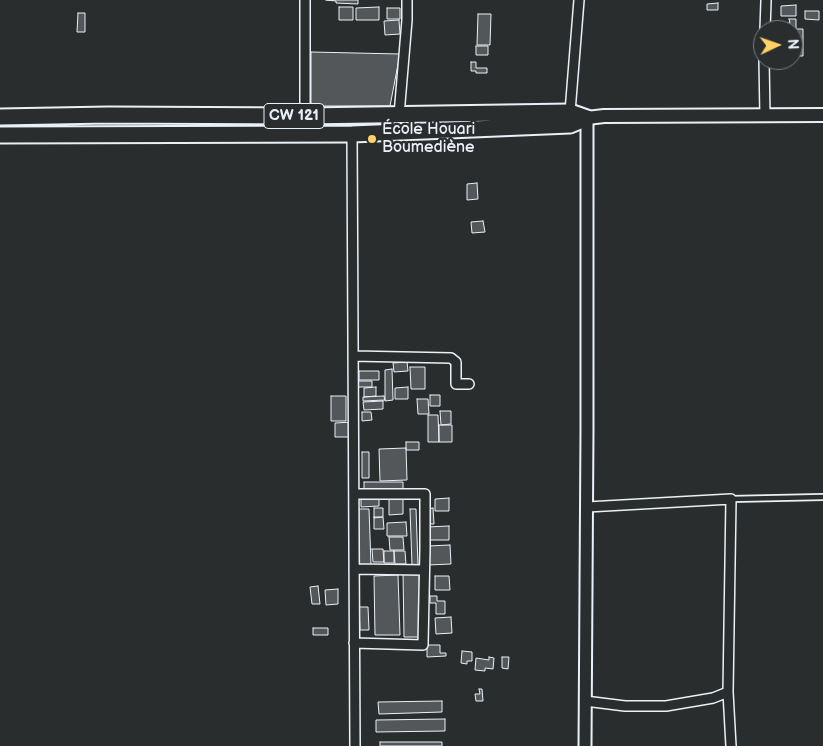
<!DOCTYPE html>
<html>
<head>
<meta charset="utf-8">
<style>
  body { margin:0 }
  #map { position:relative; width:823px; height:746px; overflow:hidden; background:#2a2d2e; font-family:"Balsamiq Sans",sans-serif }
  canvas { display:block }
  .north { position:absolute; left:753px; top:20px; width:50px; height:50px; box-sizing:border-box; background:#2a2d2e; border:1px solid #767b7f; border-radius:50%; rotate:87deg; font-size:14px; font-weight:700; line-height:20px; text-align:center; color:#e8f1f8 }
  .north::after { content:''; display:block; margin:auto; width:18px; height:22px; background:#ffd166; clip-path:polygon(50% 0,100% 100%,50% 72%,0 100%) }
</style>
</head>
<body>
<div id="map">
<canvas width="823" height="746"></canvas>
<div class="north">N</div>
</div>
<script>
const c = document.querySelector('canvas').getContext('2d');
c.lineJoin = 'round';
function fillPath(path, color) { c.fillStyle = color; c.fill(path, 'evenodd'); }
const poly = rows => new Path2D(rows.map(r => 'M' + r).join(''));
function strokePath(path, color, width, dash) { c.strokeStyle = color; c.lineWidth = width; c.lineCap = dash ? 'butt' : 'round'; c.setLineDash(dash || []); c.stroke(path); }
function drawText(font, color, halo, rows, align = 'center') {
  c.font = font + ' "Balsamiq Sans",sans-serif'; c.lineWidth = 4.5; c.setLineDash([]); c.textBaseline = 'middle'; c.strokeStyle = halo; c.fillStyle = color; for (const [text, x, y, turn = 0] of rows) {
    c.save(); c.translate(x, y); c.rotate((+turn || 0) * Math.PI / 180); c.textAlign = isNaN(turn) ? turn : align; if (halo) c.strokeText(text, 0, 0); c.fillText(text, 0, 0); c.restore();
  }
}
const building = poly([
  [326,0,358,0,358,4,336,3,336,1,326,0],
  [718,3,718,10,707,10,707,4,718,3],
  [796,5,796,16,781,16,781,6,796,5],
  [339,7,353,7,353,20,339,20,339,7],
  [379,7,379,20,356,20,356,8,379,7],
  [387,8,400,8,400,19,387,19,387,8],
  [805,11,819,11,819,20,805,19,805,11],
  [78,13,85,13,85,32,77,32,78,13],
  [478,14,491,14,490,45,477,45,478,14],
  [789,19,796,19,796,29,803,29,803,56,793,56,793,30,782,30,782,23,790,23,789,19],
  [399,20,400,34,385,35,384,21,399,20],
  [476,46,488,46,488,55,476,55,476,46],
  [311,52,400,54,390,106,311,106,311,52],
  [471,62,476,62,476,68,487,68,487,73,476,73,476,71,471,71,471,62],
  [477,183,478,199,467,200,467,184,477,183],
  [483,221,485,232,472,233,471,222,483,221],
  [407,362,408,371,394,372,393,363,407,362],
  [410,367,425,367,425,389,411,389,410,367],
  [392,369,393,400,385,401,385,370,392,369],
  [359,371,379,371,379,380,359,380,359,371],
  [358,381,372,381,372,387,358,387,358,381],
  [376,387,376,396,364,397,364,388,376,387],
  [408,387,408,399,395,399,395,388,408,387],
  [430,395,440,395,440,406,430,406,430,395],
  [331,396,346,396,346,421,331,421,331,396],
  [384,396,385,400,363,401,363,397,384,396],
  [417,399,428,399,429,414,418,414,417,399],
  [383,401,383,409,364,410,363,402,383,401],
  [440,411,451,411,451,424,441,425,440,411],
  [362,412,371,412,372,420,362,421,362,412],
  [428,415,438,415,439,442,428,442,428,415],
  [352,422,353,437,335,437,335,423,352,422],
  [439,425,452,425,452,442,439,442,439,425],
  [406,442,419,442,419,450,406,450,406,442],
  [406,448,407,480,380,481,379,449,406,448],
  [362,452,369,452,369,478,362,478,362,452],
  [364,482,403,482,403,492,364,492,364,482],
  [449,498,449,511,435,511,435,499,449,498],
  [361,499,379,499,379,506,361,507,361,499],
  [389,499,403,499,403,514,389,515,389,499],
  [374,508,383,508,383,517,374,518,374,508],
  [433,508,434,524,428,524,427,509,433,508],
  [357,509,369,509,371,565,358,566,357,509],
  [410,509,416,509,418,565,412,565,410,509],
  [374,517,383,517,384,529,374,529,374,517],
  [406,522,407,536,387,536,387,523,406,522],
  [449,526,449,540,427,540,427,527,449,526],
  [389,537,403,537,404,550,390,550,389,537],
  [450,545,451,564,428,565,428,546,450,545],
  [372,549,383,549,384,562,373,562,372,549],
  [384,551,394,551,394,563,384,563,384,551],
  [394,551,405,551,406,564,395,564,394,551],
  [419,572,421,637,404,637,403,573,419,572],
  [398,575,400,635,375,635,374,576,398,575],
  [435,576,449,576,450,590,435,590,435,576],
  [318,586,320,604,312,604,310,587,318,586],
  [338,589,338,604,326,605,325,590,338,589],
  [430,596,437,596,437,601,445,601,445,614,436,614,436,603,430,603,430,596],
  [359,607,368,607,369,630,360,630,359,607],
  [451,617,452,633,436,634,435,618,451,617],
  [313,628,328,628,328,635,313,635,313,628],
  [427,645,440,645,440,653,446,653,446,656,427,657,427,645],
  [462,651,472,652,472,661,467,661,467,664,461,663,462,651],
  [489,657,494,658,493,669,485,668,485,671,475,670,476,658,489,660,489,657],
  [502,657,509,657,508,669,502,668,502,657],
  [479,689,482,689,483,701,476,701,475,694,480,694,479,689],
  [442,701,442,712,379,714,378,702,442,701],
  [445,719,445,731,376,732,376,720,445,719],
  [380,742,442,742,442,746,380,746,380,742]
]);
const service = poly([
  [731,499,823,497]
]);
const minor = poly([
  [305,0,305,116],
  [765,30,766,1],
  [764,60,765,116],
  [570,112,579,0],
  [399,115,407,20,407,0],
  [352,134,355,746],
  [353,356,451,358,456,362,456,384,469,384],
  [354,494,425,494,425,548,423,645,354,643],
  [354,569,424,570],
  [728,692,731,746],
  [585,701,625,706,666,706,713,698,728,692,731,499,587,507]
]);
const tertiary = poly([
  [585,746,587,429,587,118]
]);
const secondary = poly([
  [587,118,604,116,823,115]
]);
const trunk = poly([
  [0,117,108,115,305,116,570,112,587,118],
  [0,135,352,134,570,125,587,118]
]);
const markers = [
  [372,139,5,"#ffd166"]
];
const shields = [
  [294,116,60]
];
const shieldNames = [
  ["CW 121",294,116]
];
const poiNames = [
  ["École Houari",382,130],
  ["Boumediène",382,148]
];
fillPath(building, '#535759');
strokePath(building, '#e8f1f8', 1);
strokePath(service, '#e8f1f8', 8);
strokePath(minor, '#e8f1f8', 12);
strokePath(tertiary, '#e8f1f8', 15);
strokePath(secondary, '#e8f1f8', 16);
strokePath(trunk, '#e8f1f8', 19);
strokePath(service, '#2a2d2e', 4.5);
strokePath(minor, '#2a2d2e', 9);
strokePath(tertiary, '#2a2d2e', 11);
strokePath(secondary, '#2a2d2e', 12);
strokePath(trunk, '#2a2d2e', 15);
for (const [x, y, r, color] of markers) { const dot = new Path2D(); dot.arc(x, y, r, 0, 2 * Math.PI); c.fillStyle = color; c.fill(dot); strokePath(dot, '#2a2d2e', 2); }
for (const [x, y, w] of shields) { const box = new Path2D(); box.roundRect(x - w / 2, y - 12.5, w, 25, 4); c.fillStyle = '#2a2d2e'; c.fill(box); strokePath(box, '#e8f1f8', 1); }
drawText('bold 15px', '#e8f1f8', null, shieldNames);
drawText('16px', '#e8f1f8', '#2a2d2e', poiNames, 'left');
</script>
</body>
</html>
